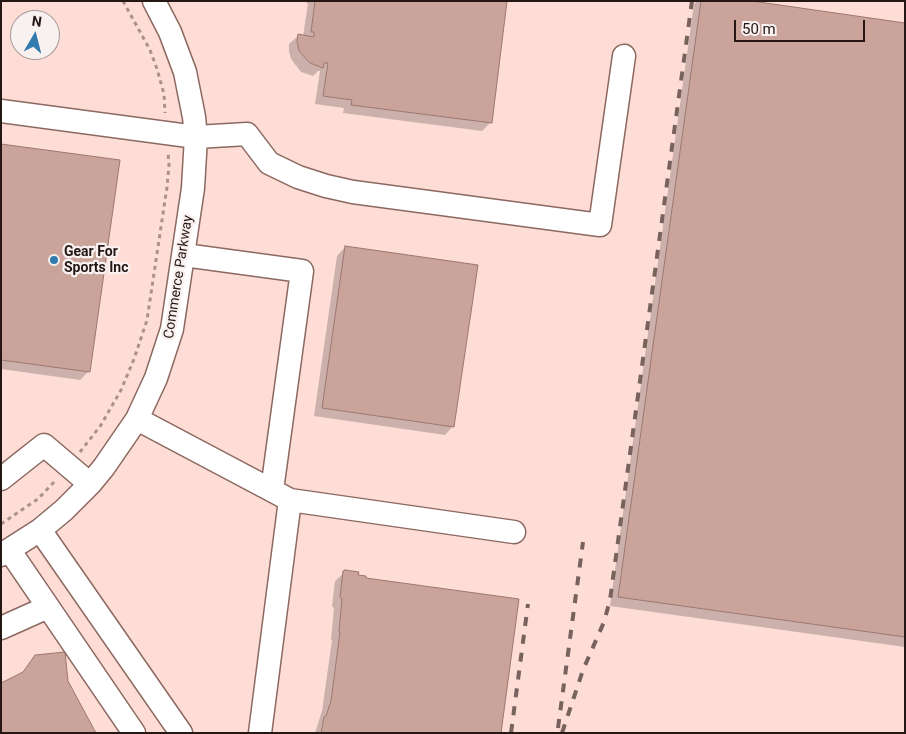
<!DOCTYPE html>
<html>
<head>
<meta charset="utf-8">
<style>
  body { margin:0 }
  #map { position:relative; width:906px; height:734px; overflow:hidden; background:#feddd6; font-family:Roboto,sans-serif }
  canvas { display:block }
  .frame { position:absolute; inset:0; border:2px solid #251714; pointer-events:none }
  .north { position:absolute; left:10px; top:10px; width:50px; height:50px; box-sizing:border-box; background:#f9f1ef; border:1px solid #a49a97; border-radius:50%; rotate:8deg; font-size:14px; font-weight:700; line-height:20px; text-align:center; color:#251714 }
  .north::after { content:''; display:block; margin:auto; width:18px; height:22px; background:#327baf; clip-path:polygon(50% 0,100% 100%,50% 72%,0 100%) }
  .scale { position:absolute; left:734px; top:20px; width:131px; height:22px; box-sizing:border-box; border:2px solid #251714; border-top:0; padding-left:6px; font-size:15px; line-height:18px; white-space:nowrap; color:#251714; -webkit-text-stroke:4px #f9f1ef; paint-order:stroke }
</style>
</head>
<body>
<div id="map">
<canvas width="906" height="734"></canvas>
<div class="frame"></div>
<div class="north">N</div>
<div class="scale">50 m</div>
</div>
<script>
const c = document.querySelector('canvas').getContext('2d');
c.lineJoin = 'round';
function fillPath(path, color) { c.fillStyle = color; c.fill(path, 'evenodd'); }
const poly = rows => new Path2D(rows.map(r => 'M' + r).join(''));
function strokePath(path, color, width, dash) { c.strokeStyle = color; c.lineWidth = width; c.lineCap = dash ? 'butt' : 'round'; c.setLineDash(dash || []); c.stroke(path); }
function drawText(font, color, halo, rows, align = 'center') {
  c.font = font + ' Roboto,sans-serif'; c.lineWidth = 4.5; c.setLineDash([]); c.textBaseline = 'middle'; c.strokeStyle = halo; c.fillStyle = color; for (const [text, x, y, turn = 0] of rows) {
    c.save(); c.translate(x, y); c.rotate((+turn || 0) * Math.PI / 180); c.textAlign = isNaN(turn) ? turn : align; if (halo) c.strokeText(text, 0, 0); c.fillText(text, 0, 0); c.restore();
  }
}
const shadow = poly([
  [305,1,506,1,491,122,482,131,343,113,344,108,315,104,320,71,318,71,313,76,301,72,291,59,289,51,289,44,298,36,303,36,308,4],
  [697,1,743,1,905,24,905,647,610,606,694,4],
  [1,145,89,371,80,380,1,369],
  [345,247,453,426,445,435,314,416,337,256],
  [345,572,500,733,315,733,322,711,332,640,331,640,334,608,332,606,335,581]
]);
const building = poly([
  [315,1,507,1,492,123,351,105,352,100,323,96,328,63,324,63,323,68,310,63,299,51,297,41,298,34,314,37,314,32,311,32,315,1],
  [701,1,752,1,905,23,905,637,618,597,701,1],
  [1,144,120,160,90,372,1,360,1,144],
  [345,246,478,265,454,427,322,408,345,246],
  [345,570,359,572,358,575,366,576,366,578,519,599,501,733,321,733,324,717,326,716,331,701,340,632,339,632,342,599,340,597,343,571,345,570],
  [65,652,68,681,96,733,1,733,1,683,23,672,35,655,65,652]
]);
const path = poly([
  [123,1,150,50,157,69,164,94,165,113],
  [80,452,101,425,121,390,134,359,147,320,167,187,169,165,168,152],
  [1,524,38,499,54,482]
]);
const minor = poly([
  [1,111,196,137,247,134,269,163,298,177,326,186,353,192,600,225,624,56],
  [184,255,302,271,272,490],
  [137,419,290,500,260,733],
  [1,479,44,445,90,484],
  [290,500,514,532],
  [40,530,181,733],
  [10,551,134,733],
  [1,555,40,530,64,510,90,484,104,467,137,419,156,378,172,329,193,188,196,137,194,117,185,72,170,32,154,1],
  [1,628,48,607]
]);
const rail = poly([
  [558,728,583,542],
  [511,733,528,604],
  [562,733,583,670,604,622,610,600,692,1]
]);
const markers = [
  [54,260,5,"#327baf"]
];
const poiNames = [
  ["Gear For",64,252],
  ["Sports Inc",64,268]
];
const streetNames = [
  ["Commerce Parkway",179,277,-81]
];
fillPath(shadow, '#0003');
fillPath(building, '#caa49b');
strokePath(building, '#9c776f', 1);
strokePath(minor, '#8b6860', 25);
strokePath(path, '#aa918b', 3, [4, 4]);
strokePath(minor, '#fff', 22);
strokePath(rail, '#77625d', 4, [9, 9]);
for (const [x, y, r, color] of markers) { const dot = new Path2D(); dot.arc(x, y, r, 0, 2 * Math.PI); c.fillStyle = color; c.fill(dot); strokePath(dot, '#f9f1ef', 2); }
drawText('bold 14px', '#251714', '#f9f1ef', poiNames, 'left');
drawText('14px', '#251714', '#f9f1ef', streetNames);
</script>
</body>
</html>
